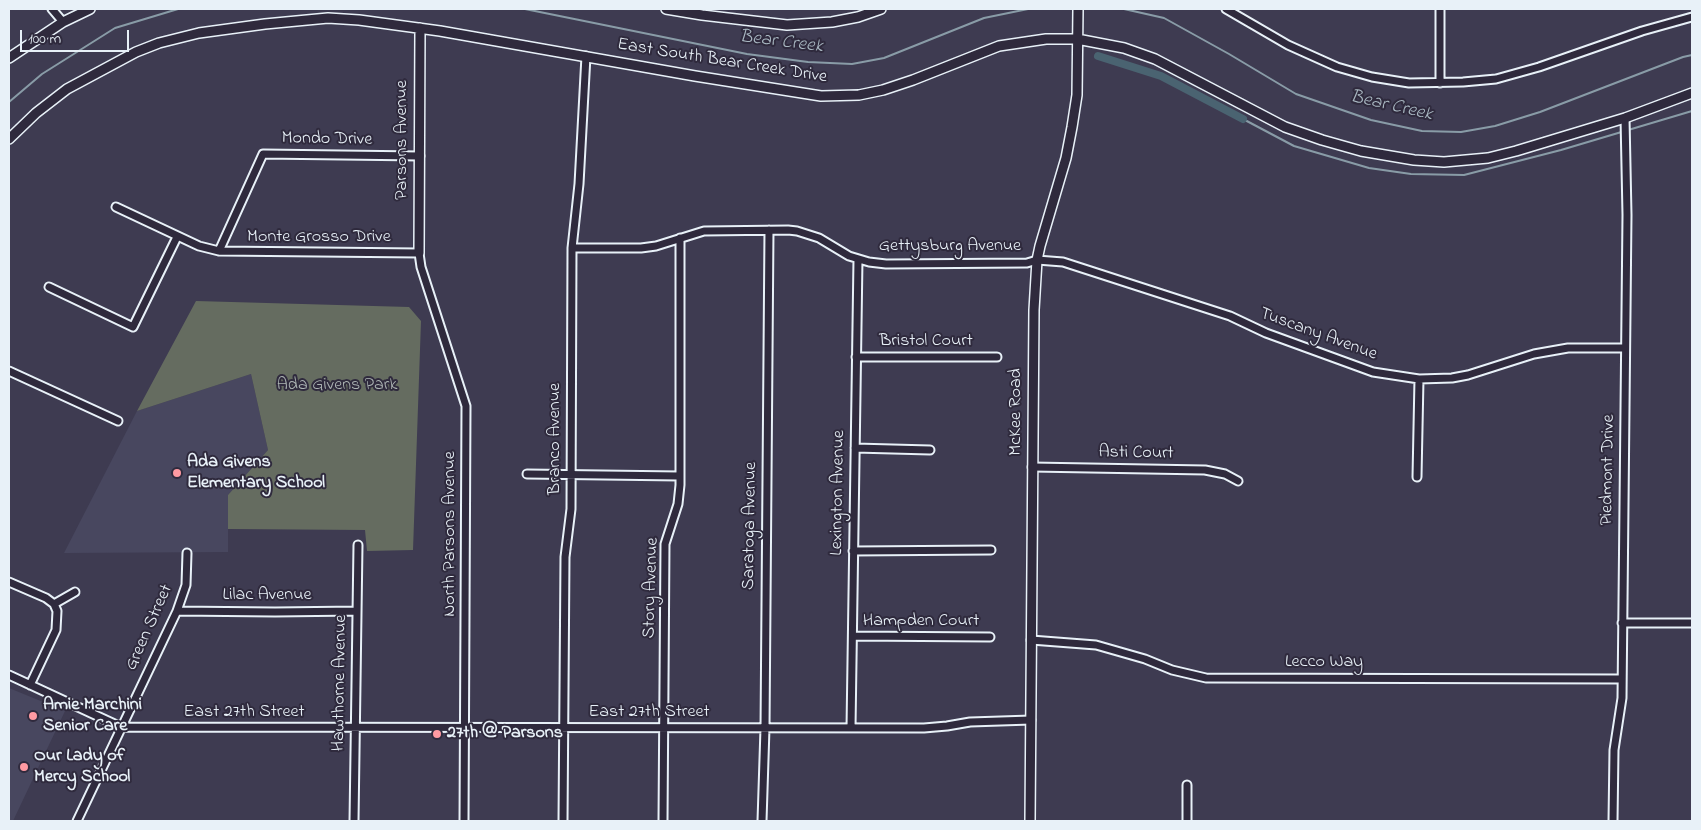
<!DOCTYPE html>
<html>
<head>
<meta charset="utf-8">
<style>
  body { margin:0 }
  #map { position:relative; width:1701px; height:830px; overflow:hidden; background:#3e3b51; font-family:"Indie Flower",sans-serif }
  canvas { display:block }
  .frame { position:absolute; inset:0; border:10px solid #e8f1f8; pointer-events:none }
  .scale { position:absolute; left:20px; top:30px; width:109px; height:22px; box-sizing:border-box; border:2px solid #e8f1f8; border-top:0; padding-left:6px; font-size:15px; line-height:18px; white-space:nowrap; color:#e8f1f8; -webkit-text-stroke:4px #2f2a3d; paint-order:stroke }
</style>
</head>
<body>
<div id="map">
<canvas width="1701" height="830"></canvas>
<div class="frame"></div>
<div class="scale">100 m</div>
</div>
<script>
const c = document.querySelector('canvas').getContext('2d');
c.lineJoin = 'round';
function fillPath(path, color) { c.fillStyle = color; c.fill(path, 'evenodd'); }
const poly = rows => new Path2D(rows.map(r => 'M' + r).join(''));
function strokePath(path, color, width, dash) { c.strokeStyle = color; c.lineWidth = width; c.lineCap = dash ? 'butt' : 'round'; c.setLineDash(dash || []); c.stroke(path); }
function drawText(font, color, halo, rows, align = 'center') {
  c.font = font + ' "Indie Flower",sans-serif'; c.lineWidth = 4; c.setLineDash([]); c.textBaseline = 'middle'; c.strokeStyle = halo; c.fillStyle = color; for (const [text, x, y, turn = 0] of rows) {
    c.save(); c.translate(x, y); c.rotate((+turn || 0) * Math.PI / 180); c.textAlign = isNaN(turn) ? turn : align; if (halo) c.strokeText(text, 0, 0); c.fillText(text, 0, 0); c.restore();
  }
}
const built = poly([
  [251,374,268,450,228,495,228,552,64,553,137,411],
  [9,688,65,711,13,821,9,821]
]);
const green = poly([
  [196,301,409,307,421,321,413,550,367,551,365,530,228,529,228,495,268,450,251,374,137,411]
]);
const stream = poly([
  [525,9,747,54,808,62,852,64,884,58,984,18,1028,9],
  [1124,9,1164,18,1229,54,1296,94,1371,120,1422,131,1461,132,1495,126,1540,112,1683,57,1692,55],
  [9,102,42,74,115,28,178,9],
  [1243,119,1294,146,1369,168,1411,174,1464,175,1561,150,1692,111]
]);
const canal = poly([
  [1098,56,1161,76,1243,119]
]);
const minor = poly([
  [52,9,63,22],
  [1226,9,1288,45,1337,67,1372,77,1409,83,1463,82,1496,79,1539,67,1642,31,1692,17],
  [1440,83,1440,9],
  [116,207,199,246,219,251,419,253,421,267,466,406,464,821],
  [572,248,641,248,656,246,704,231,788,230,797,231,819,238,849,256,869,262,886,264,1027,263,1037,260,1063,262,1230,316,1266,333,1373,372,1419,379,1452,378,1468,375,1534,354,1568,348,1625,348],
  [219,251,263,154,420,156],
  [49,287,133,327,177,237],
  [856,357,997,357],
  [9,371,118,421],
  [855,448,930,450],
  [1032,467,1205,470,1225,474,1238,481],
  [527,474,679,476],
  [1417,477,1419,379],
  [853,551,991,550],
  [9,582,46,598,54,604,57,611,56,630,30,685],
  [54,604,75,592],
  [177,611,275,612,357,611],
  [1622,623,1692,623],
  [853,636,990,637],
  [1031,640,1096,645,1145,659,1172,670,1206,678,1622,679],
  [9,675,121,727,924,728,947,726,970,722,1031,720],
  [851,728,858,259],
  [77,821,177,611,186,585,187,553],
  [354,821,358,545],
  [563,821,565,557,571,509,572,248,579,184,586,56],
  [663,821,665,544,678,504,680,485,680,238],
  [762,821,765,728,769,230],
  [1187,821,1187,785],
  [1613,821,1614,750,1622,698,1627,215,1625,118]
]);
const tertiary = poly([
  [666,9,702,15,787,25,832,22,858,17,881,9],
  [9,58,63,22,90,9],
  [9,139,36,113,67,89,136,52,159,43,199,33,265,24,328,18,359,20,440,31,695,76,821,96,859,95,883,90,913,80,999,46,1046,39,1077,39,1124,48,1155,59,1285,127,1322,140,1361,151,1414,160,1444,162,1488,158,1516,151,1625,118,1692,93],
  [419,253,420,28],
  [1030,821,1034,310,1037,260,1040,246,1066,158,1072,127,1077,95,1078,9]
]);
const markers = [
  [177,473,5,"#ff9aa2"],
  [33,716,5,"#ff9aa2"],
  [437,734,5,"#ff9aa2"],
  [24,767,5,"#ff9aa2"]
];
const streetNames = [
  ["East South Bear Creek Drive",722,62,9],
  ["Mondo Drive",327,140,1],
  ["Parsons Avenue",403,140,-90],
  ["Monte Grosso Drive",319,238],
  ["Gettysburg Avenue",950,247],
  ["Tuscany Avenue",1318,335,20],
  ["Bristol Court",926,342],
  ["McKee Road",1017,412,-90],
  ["Branco Avenue",556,439,-90],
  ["Asti Court",1136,454,1],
  ["Piedmont Drive",1609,470,-89],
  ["Lexington Avenue",839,493,-89],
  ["Saratoga Avenue",751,526,-89],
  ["North Parsons Avenue",451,534,-90],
  ["Story Avenue",652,588,-88],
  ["Lilac Avenue",267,596],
  ["Hampden Court",921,622],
  ["Green Street",150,628,-66],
  ["Lecco Way",1324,663],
  ["Hawthorne Avenue",341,683,-89],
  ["East 27th Street",244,713],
  ["East 27th Street",649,713]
];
const parkNames = [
  ["Ada Givens Park",337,386]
];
const poiNames = [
  ["Ada Givens",187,463],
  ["Elementary School",187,484],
  ["Amie Marchini",43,706],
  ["Senior Care",43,727],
  ["27th @ Parsons",447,734],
  ["Our Lady of",34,757],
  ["Mercy School",34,778]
];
const waterNames = [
  ["Bear Creek",781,43,7],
  ["Bear Creek",1391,107,13]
];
fillPath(built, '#48475f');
fillPath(green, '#656c60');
strokePath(stream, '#899ca7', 2);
strokePath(canal, '#4a6371', 8);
strokePath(minor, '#e8f1f8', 11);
strokePath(tertiary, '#e8f1f8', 12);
strokePath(minor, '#2f2a3d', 7);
strokePath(tertiary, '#2f2a3d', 9);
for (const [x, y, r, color] of markers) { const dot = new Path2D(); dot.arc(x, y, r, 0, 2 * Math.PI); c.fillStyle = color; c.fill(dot); strokePath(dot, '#2f2a3d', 2); }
drawText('18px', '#e8f1f8', '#2f2a3d', streetNames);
drawText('18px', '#adb5b4', '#2f2a3d', parkNames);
drawText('bold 18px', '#e8f1f8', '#2f2a3d', poiNames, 'left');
drawText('italic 19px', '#a9b8c2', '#2f2a3d', waterNames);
</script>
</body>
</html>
